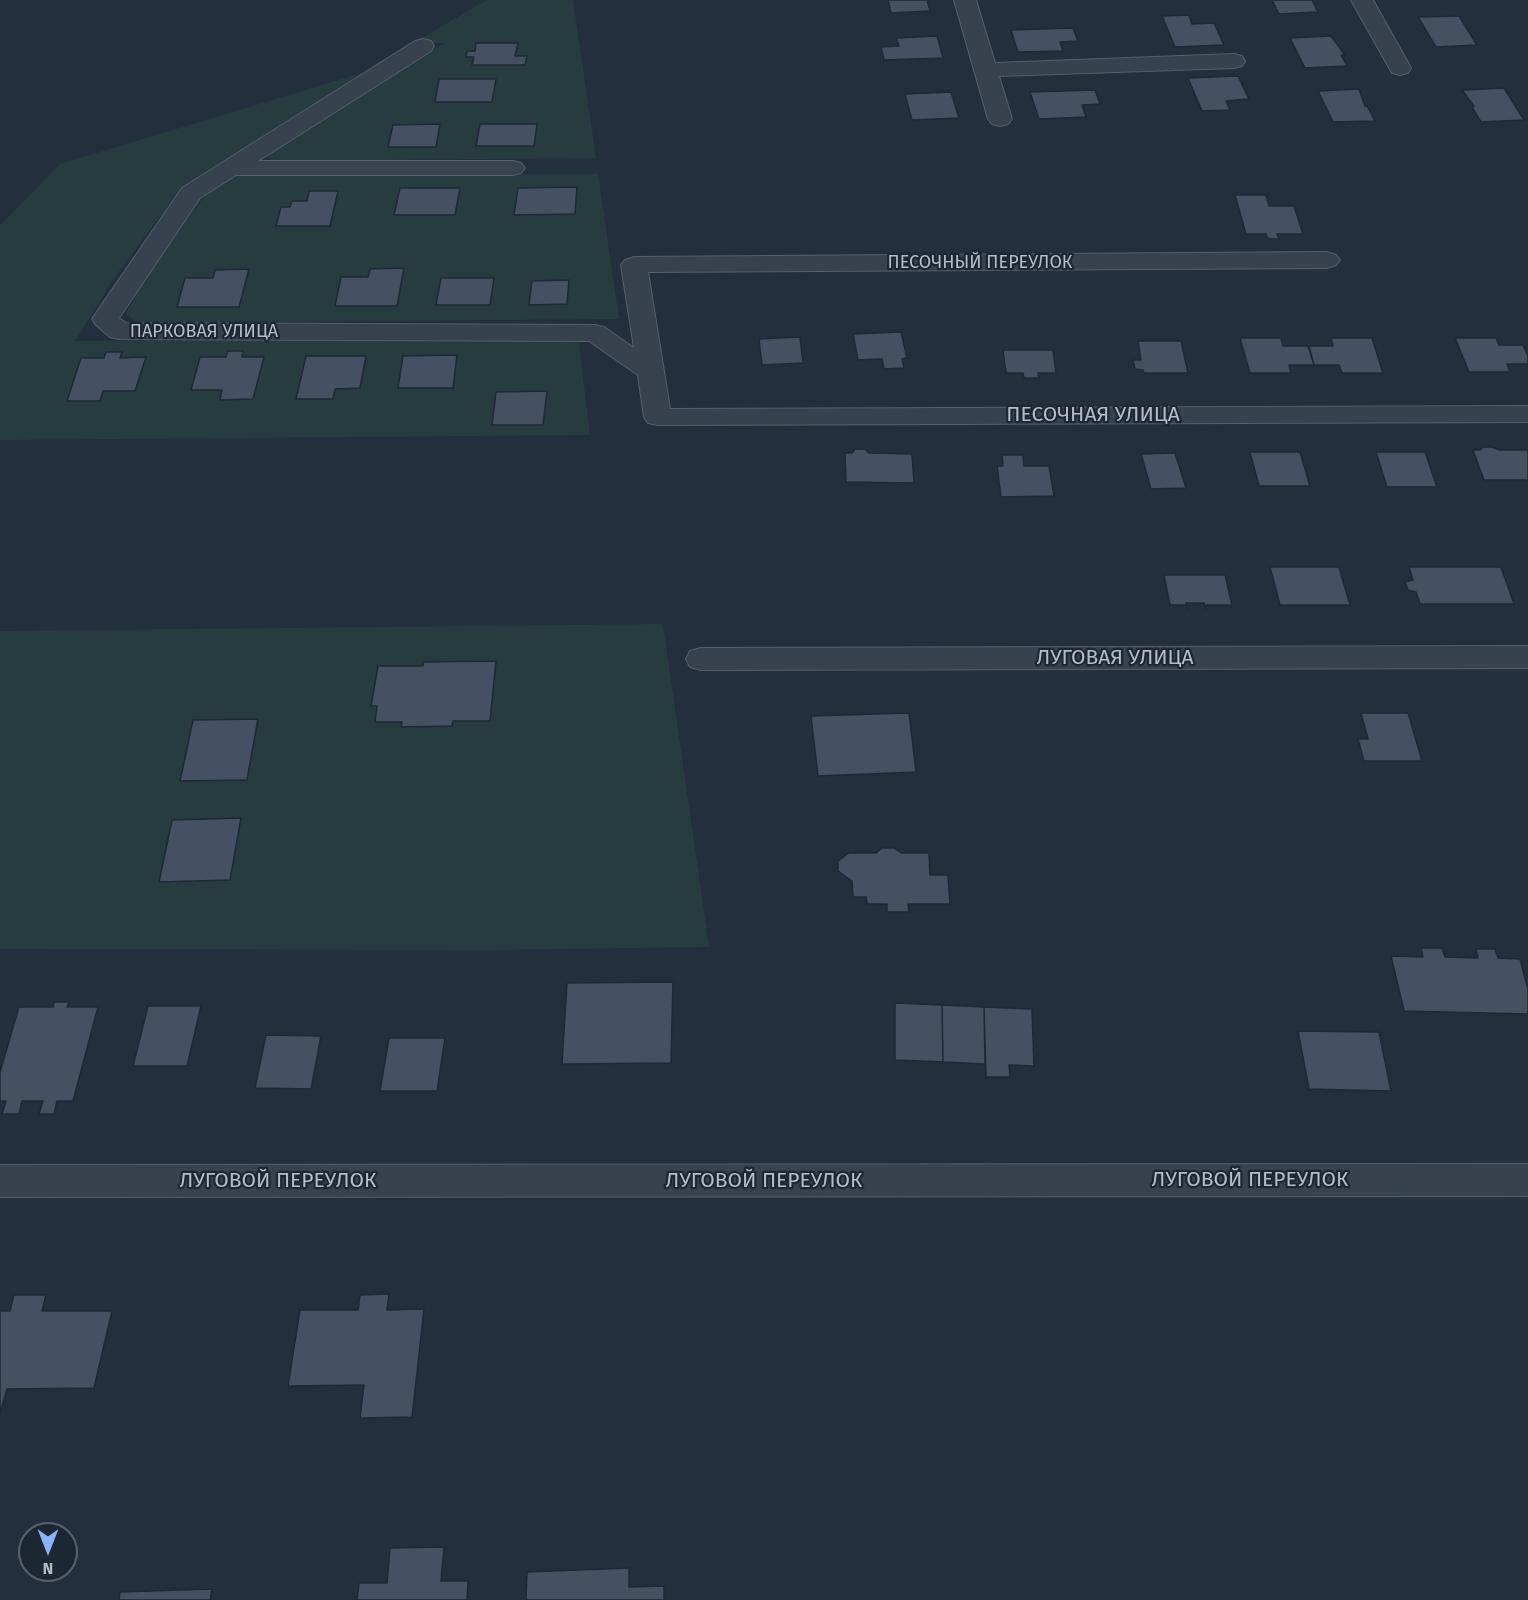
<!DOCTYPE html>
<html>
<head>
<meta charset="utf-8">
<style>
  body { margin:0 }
  #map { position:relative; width:1528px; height:1600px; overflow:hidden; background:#242f3e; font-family:"Fira Sans",sans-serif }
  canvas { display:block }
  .north { position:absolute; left:18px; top:1522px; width:60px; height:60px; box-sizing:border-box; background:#1d2633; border:2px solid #59626f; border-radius:50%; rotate:180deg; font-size:16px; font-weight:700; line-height:24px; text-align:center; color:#b4bcc9 }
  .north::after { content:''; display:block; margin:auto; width:21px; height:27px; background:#8ab4f8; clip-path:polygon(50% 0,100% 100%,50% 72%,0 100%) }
</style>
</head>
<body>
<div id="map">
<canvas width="1528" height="1600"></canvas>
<div class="north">N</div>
</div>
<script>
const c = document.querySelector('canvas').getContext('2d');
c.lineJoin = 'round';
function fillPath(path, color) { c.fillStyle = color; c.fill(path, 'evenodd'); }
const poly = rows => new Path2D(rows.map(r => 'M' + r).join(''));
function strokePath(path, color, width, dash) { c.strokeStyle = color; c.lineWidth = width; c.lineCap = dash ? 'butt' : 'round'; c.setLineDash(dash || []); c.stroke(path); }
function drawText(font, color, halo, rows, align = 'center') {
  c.font = font + ' "Fira Sans",sans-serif'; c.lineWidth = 4.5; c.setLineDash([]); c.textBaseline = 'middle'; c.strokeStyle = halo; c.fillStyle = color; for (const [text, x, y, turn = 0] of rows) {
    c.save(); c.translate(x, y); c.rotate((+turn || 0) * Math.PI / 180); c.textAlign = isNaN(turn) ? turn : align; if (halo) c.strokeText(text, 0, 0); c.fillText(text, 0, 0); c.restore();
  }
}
const green = poly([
  [487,0,573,0,596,158,271,161,267,155,393,74,445,43,413,43],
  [362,73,180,189,115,277,75,341,567,338,579,344,590,435,0,440,0,225,60,164],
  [598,174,619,319,137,323,126,313,145,279,205,195,234,176],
  [663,624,709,947,490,950,0,949,0,631]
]);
const building = poly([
  [888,0,927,0,930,11,891,13,888,0],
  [1272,0,1312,0,1318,12,1279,14,1272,0],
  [1189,15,1192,24,1214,23,1224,45,1175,47,1162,16,1189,15],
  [1459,16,1477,45,1436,47,1418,17,1459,16],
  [1073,28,1078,41,1060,42,1063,51,1018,52,1011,30,1073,28],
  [937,36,943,58,884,60,881,47,899,46,896,38,937,36],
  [1331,36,1345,55,1341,55,1347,66,1305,68,1290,38,1331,36],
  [476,43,518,43,515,56,527,56,525,65,472,65,474,57,466,57,467,51,475,51,476,43],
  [1238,76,1249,99,1226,101,1230,110,1202,111,1188,78,1238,76],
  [439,79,496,79,492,102,435,102,439,79],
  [1504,88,1524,120,1481,122,1472,107,1474,106,1462,90,1504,88],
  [1359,89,1365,106,1367,106,1375,121,1333,122,1318,91,1359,89],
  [1095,90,1100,104,1082,105,1086,117,1039,119,1030,92,1095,90],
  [951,92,959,118,912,120,905,94,951,92],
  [440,124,436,147,388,147,393,125,440,124],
  [480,124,537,124,534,146,476,146,480,124],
  [577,187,575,214,514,215,518,188,577,187],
  [400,188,460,188,455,215,394,215,400,188],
  [309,191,338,191,330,226,276,226,281,207,290,207,292,201,307,201,309,191],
  [1235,195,1266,195,1269,206,1294,206,1303,234,1277,234,1279,239,1268,239,1266,234,1246,234,1235,195],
  [404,268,397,306,335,306,341,277,368,277,370,269,404,268],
  [249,269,239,307,177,307,185,278,213,278,215,270,249,269],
  [441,278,494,278,490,305,436,305,441,278],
  [569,280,567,304,529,305,532,281,569,280],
  [901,332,907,358,902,359,904,368,884,369,882,359,858,360,853,334,901,332],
  [800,337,803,363,762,365,759,339,800,337],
  [1240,338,1281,338,1283,346,1308,346,1314,365,1289,365,1291,373,1250,373,1240,338],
  [1331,338,1372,338,1383,373,1342,373,1339,365,1314,365,1309,346,1333,346,1331,338],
  [1455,338,1496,338,1499,345,1523,345,1528,356,1528,364,1507,364,1510,372,1469,372,1455,338],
  [1138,341,1181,341,1188,373,1144,373,1143,370,1135,369,1133,360,1141,360,1138,341],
  [1003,350,1053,350,1056,373,1038,373,1039,378,1024,378,1023,373,1006,373,1003,350],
  [228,351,243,351,242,357,264,357,253,399,220,400,222,390,191,390,200,357,226,357,228,351],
  [106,352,122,352,120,358,146,357,135,391,103,391,100,401,67,401,81,358,104,358,106,352],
  [457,355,453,388,398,388,403,356,457,355],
  [306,356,366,356,360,388,335,389,333,399,296,399,306,356],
  [547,391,543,425,492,425,496,392,547,391],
  [1483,447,1492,447,1499,450,1528,450,1528,480,1484,480,1473,450,1480,450,1483,447],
  [855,449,865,449,869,453,912,454,914,483,846,482,845,453,852,453,855,449],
  [1250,452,1300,452,1310,486,1259,486,1250,452],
  [1376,452,1425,452,1437,487,1387,487,1376,452],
  [1175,453,1186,488,1151,489,1141,454,1175,453],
  [1002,455,1023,455,1024,466,1049,466,1054,496,1001,497,997,466,1003,466,1002,455],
  [1270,567,1339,567,1350,605,1280,605,1270,567],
  [1409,567,1501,567,1514,604,1420,604,1416,592,1408,590,1405,582,1413,580,1409,567],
  [1164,575,1225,575,1232,605,1206,605,1206,609,1204,603,1186,603,1188,609,1185,605,1170,605,1164,575],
  [496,661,490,721,453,721,452,726,401,727,402,722,375,722,377,706,371,706,378,666,423,666,423,662,496,661],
  [909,713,916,772,818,776,811,716,909,713],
  [1361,713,1408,713,1422,761,1364,761,1358,739,1368,739,1361,713],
  [258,719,247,780,180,781,193,720,258,719],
  [241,818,230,880,159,882,172,820,241,818],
  [882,848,894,848,901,853,929,853,930,875,948,875,950,904,908,904,909,912,887,912,887,904,867,904,866,897,853,897,852,881,838,871,838,861,849,853,876,853,882,848],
  [1421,948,1442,948,1445,957,1478,958,1476,949,1495,949,1498,958,1520,959,1528,989,1528,1014,1404,1011,1391,956,1423,957,1421,948],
  [673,982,671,1063,562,1064,567,983,673,982],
  [54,1002,69,1002,67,1007,98,1007,73,1101,57,1101,54,1114,39,1114,43,1101,22,1101,19,1114,2,1114,6,1101,0,1101,0,1072,19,1007,53,1007,54,1002],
  [895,1003,942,1005,943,1062,895,1060,895,1003],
  [942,1005,984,1007,985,1064,943,1062,942,1005],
  [148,1006,201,1006,187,1066,133,1066,148,1006],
  [984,1007,1032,1009,1034,1066,1009,1065,1010,1077,986,1077,984,1007],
  [1298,1031,1379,1032,1391,1091,1309,1089,1298,1031],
  [266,1035,321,1036,311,1089,255,1088,266,1035],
  [389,1038,445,1038,437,1091,380,1091,389,1038],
  [389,1294,387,1310,424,1309,412,1417,360,1418,364,1385,288,1386,300,1310,358,1310,360,1295,389,1294],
  [14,1295,46,1295,42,1311,112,1311,94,1388,7,1389,0,1414,0,1311,10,1311,14,1295],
  [444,1547,441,1581,468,1581,467,1600,357,1600,359,1583,387,1583,390,1548,444,1547],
  [629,1568,629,1587,664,1586,664,1600,526,1600,527,1572,629,1568],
  [212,1589,210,1600,119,1600,120,1592,212,1589]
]);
const street = poly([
  [954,0,976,0,995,63,1234,54,1242,56,1245,61,1242,66,1234,68,999,76,1012,119,1008,124,1000,126,992,124,988,119,954,0],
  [1351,0,1373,0,1411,68,1408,73,1400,75,1392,73,1351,0],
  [423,39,431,41,434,46,431,51,258,161,513,161,521,163,525,168,521,173,513,175,236,175,200,198,119,318,126,323,595,325,604,327,634,348,621,265,625,260,634,257,1327,252,1336,255,1340,260,1336,265,1327,268,648,272,670,409,1528,406,1528,422,658,425,648,423,644,417,638,375,589,341,119,339,110,337,96,325,92,319,182,188,415,41,423,39],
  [1528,646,1528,668,701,670,690,667,686,659,690,651,701,648,1528,646],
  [1528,1164,1528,1196,0,1197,0,1165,1528,1164]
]);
const farStreetnames = [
  ["ПЕСОЧНЫЙ ПЕРЕУЛОК",980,263],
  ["ПАРКОВАЯ УЛИЦА",204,332]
];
const streetNames = [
  ["ПЕСОЧНАЯ УЛИЦА",1093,415],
  ["ЛУГОВАЯ УЛИЦА",1115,658],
  ["ЛУГОВОЙ ПЕРЕУЛОК",1250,1180],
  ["ЛУГОВОЙ ПЕРЕУЛОК",278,1181],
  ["ЛУГОВОЙ ПЕРЕУЛОК",764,1181]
];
fillPath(green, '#263c3f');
fillPath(building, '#455162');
strokePath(building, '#1f2835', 1.5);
strokePath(street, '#565f6c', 2);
fillPath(street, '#38414e');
drawText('18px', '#b4bcc9', '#1d2633', farStreetnames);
drawText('21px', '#b4bcc9', '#1d2633', streetNames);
</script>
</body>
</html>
